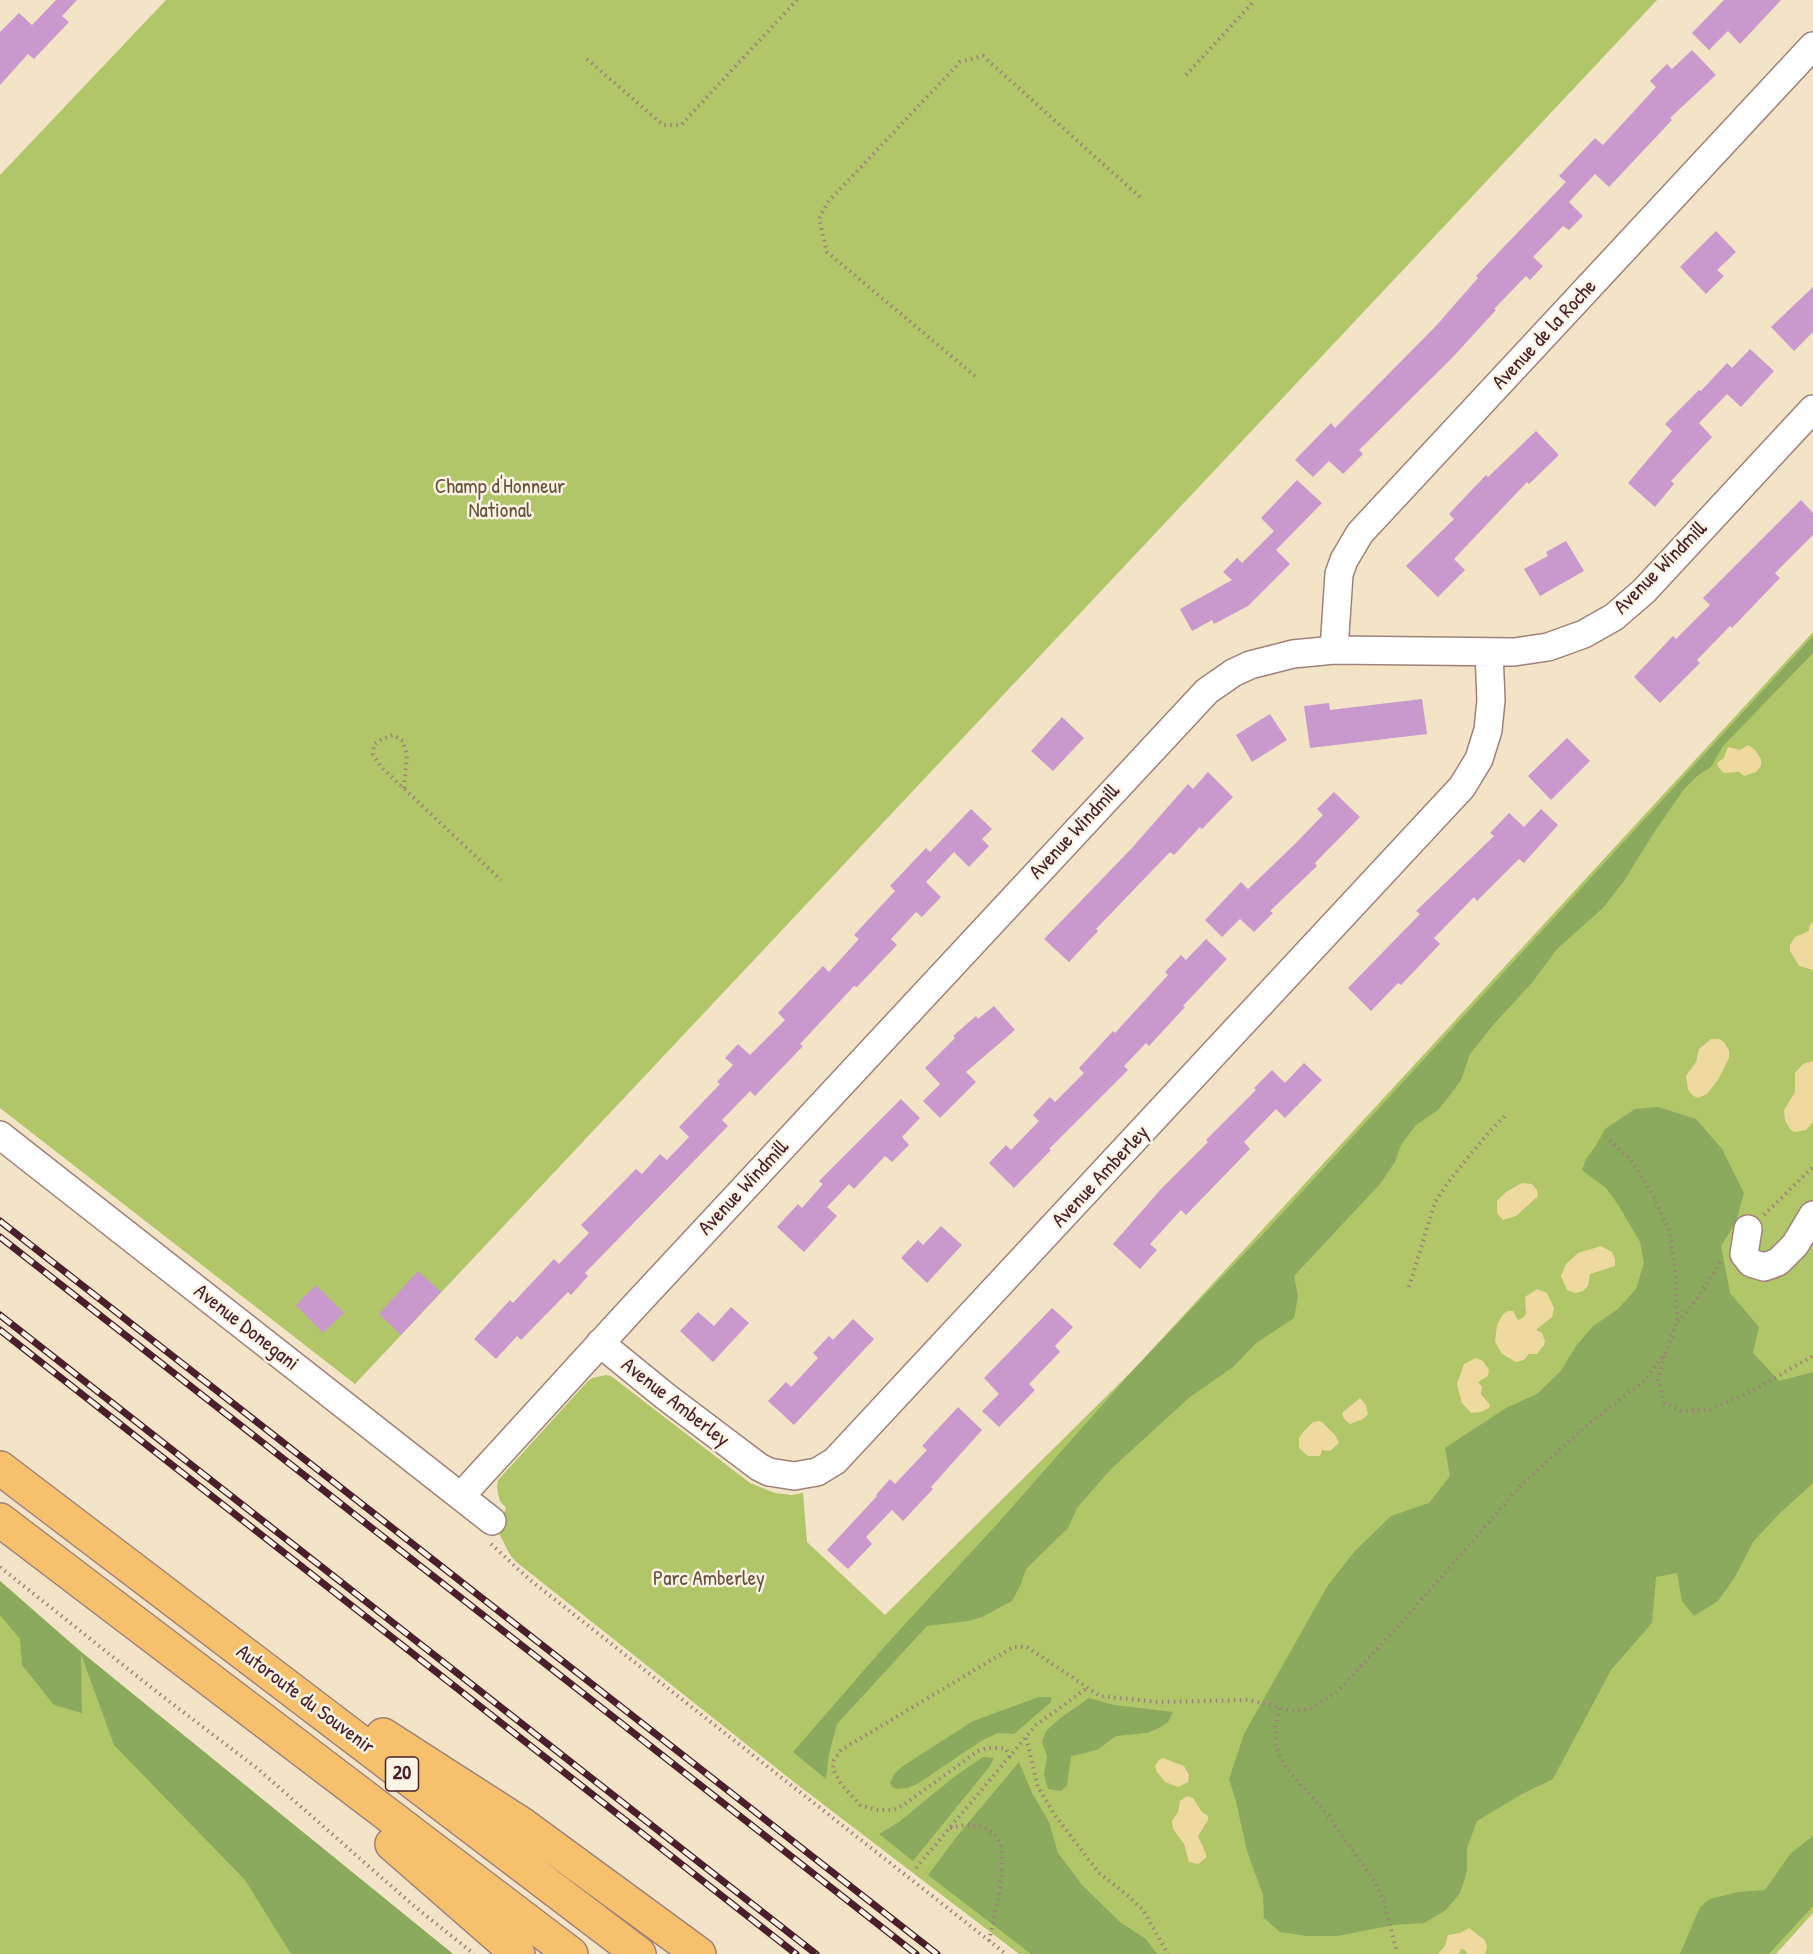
<!DOCTYPE html>
<html>
<head>
<meta charset="utf-8">
<style>
  body { margin:0 }
  canvas { display:block; background:#f3e4c8 }
</style>
</head>
<body>
<canvas width="1813" height="1954"></canvas>
<script>
const c = document.querySelector('canvas').getContext('2d');
c.lineJoin = 'round';
function fillPath(path, color) { c.fillStyle = color; c.fill(path, 'evenodd'); }
const poly = rows => new Path2D(rows.map(r => 'M' + r).join(''));
function strokePath(path, color, width, dash) { c.strokeStyle = color; c.lineWidth = width; c.lineCap = dash ? 'butt' : 'round'; c.setLineDash(dash || []); c.stroke(path); }
function drawText(font, color, halo, rows, align = 'center') {
  c.font = font + ' "Patrick Hand",sans-serif'; c.lineWidth = 5; c.setLineDash([]); c.textBaseline = 'middle'; c.strokeStyle = halo; c.fillStyle = color; for (const [text, x, y, turn = 0] of rows) {
    c.save(); c.translate(x, y); c.rotate((+turn || 0) * Math.PI / 180); c.textAlign = isNaN(turn) ? turn : align; if (halo) c.strokeText(text, 0, 0); c.fillText(text, 0, 0); c.restore();
  }
}
const green = poly([
  [166,0,1657,0,355,1384,0,1108,0,175],
  [1813,632,1813,1913,1776,1954,1019,1954,794,1782,515,1561,509,1553,497,1529,506,1508,500,1501,498,1494,497,1486,498,1480,587,1382,592,1378,606,1375,611,1376,750,1483,775,1493,792,1495,803,1493,807,1542,885,1615,1134,1369],
  [0,1581,80,1651,453,1954,0,1954]
]);
const forest = poly([
  [1813,636,1813,653,1723,746,1711,767,1697,776,1684,789,1653,834,1624,881,1603,908,1557,949,1531,984,1494,1024,1470,1054,1461,1080,1450,1095,1438,1110,1416,1125,1401,1145,1395,1162,1380,1184,1294,1276,1298,1296,1294,1318,1256,1343,1233,1367,1190,1397,1111,1469,1077,1508,1068,1528,1026,1569,1021,1584,1012,1601,982,1617,968,1621,927,1626,837,1724,829,1754,826,1779,793,1752,885,1646,998,1523,1134,1369,1265,1232],
  [1658,1107,1696,1119,1722,1149,1744,1193,1736,1222,1721,1246,1730,1293,1759,1327,1753,1353,1779,1381,1813,1372,1813,1483,1780,1513,1753,1542,1735,1577,1718,1601,1694,1616,1682,1601,1677,1573,1656,1577,1652,1623,1611,1670,1553,1779,1522,1794,1477,1821,1467,1848,1467,1871,1460,1893,1446,1910,1424,1923,1394,1925,1337,1936,1307,1936,1280,1932,1264,1918,1263,1895,1247,1851,1236,1801,1229,1779,1244,1734,1328,1585,1355,1551,1391,1516,1429,1503,1450,1476,1445,1448,1506,1408,1537,1394,1561,1371,1576,1346,1593,1326,1618,1309,1636,1289,1644,1263,1640,1242,1617,1203,1606,1188,1582,1170,1586,1159,1595,1147,1605,1129,1635,1109],
  [0,1581,80,1651,453,1954,291,1954,245,1880,114,1745,81,1654,82,1713,54,1705,22,1665,20,1639,0,1615],
  [1039,1697,1051,1697,1051,1702,1014,1734,998,1733,981,1741,917,1784,907,1788,897,1789,892,1787,890,1783,894,1774,903,1766,973,1721],
  [1089,1698,1114,1705,1173,1712,1168,1722,1161,1727,1147,1733,1116,1736,1097,1750,1071,1756,1067,1785,1061,1791,1048,1789,1044,1775,1047,1756,1042,1742,1046,1731,1059,1719],
  [983,1757,994,1758,990,1766,913,1861,879,1834,899,1822,954,1777],
  [1019,1762,1032,1793,1049,1822,1058,1853,1082,1885,1121,1923,1146,1939,1157,1954,1031,1954,928,1875,958,1835],
  [1813,1836,1813,1906,1769,1954,1680,1954,1700,1907,1710,1899,1738,1892,1765,1890,1790,1854]
]);
const sand = poly([
  [1748,745,1755,750,1761,759,1761,766,1756,772,1744,776,1739,772,1724,773,1718,767,1717,763,1724,758,1727,749,1729,747,1740,750],
  [1813,921,1813,970,1799,966,1790,951,1790,945,1795,937,1809,931,1809,927],
  [1711,1039,1719,1039,1724,1042,1729,1050,1729,1058,1718,1080,1707,1094,1698,1098,1692,1095,1688,1089,1686,1076,1696,1062,1699,1049],
  [1813,1061,1813,1122,1806,1130,1795,1132,1791,1130,1785,1121,1784,1110,1795,1092,1795,1073,1803,1064],
  [1522,1183,1532,1184,1537,1190,1538,1196,1516,1216,1503,1220,1497,1213,1497,1201,1506,1192],
  [1601,1246,1612,1252,1615,1259,1615,1266,1590,1274,1588,1286,1583,1291,1575,1293,1567,1290,1561,1276,1566,1264,1578,1253],
  [1537,1289,1547,1293,1554,1308,1552,1317,1536,1330,1542,1333,1545,1341,1544,1345,1537,1354,1529,1354,1524,1360,1516,1362,1502,1354,1495,1342,1497,1325,1503,1314,1508,1311,1513,1311,1518,1320,1524,1317,1526,1313,1525,1297],
  [1476,1358,1483,1361,1489,1370,1488,1376,1478,1382,1482,1387,1481,1394,1490,1405,1489,1408,1481,1412,1471,1413,1462,1403,1457,1384,1464,1364],
  [1360,1398,1366,1405,1368,1414,1363,1419,1350,1424,1344,1419,1342,1413],
  [1319,1421,1322,1422,1335,1435,1339,1443,1330,1451,1322,1450,1320,1456,1308,1456,1299,1448,1299,1438,1304,1431,1313,1422],
  [1163,1758,1184,1766,1189,1775,1188,1782,1178,1787,1165,1782,1157,1772,1155,1766,1159,1760],
  [1187,1796,1193,1798,1202,1812,1208,1816,1208,1820,1198,1836,1206,1854,1206,1858,1198,1864,1189,1862,1184,1844,1173,1829,1172,1821,1178,1812,1180,1801],
  [1469,1928,1485,1940,1487,1947,1485,1954,1467,1954,1465,1950,1461,1949,1459,1954,1438,1954,1445,1946,1448,1935,1460,1933]
]);
const building = poly([
  [56,0,77,0,62,16,69,22,34,59,28,54,0,85,0,32,19,13,32,25],
  [1724,0,1781,0,1740,44,1728,31,1709,50,1692,33],
  [1692,50,1716,75,1670,118,1672,120,1609,187,1595,174,1569,202,1583,216,1569,230,1563,226,1533,257,1543,266,1530,280,1526,276,1494,309,1496,310,1452,358,1359,450,1363,454,1343,474,1329,461,1313,477,1295,460,1331,423,1335,428,1435,327,1478,278,1476,276,1566,182,1559,176,1595,138,1603,145,1656,87,1650,81,1667,64,1672,69],
  [1716,231,1736,252,1717,270,1724,276,1706,294,1680,267],
  [1813,287,1813,332,1794,351,1771,327],
  [1750,349,1774,371,1741,407,1727,394,1699,423,1712,437,1671,481,1674,484,1655,507,1628,483,1672,431,1665,424,1699,390,1701,391,1727,363,1732,368],
  [1536,431,1559,455,1529,484,1527,482,1454,559,1465,570,1438,597,1406,566,1454,519,1449,514,1486,475,1488,477],
  [1297,480,1322,503,1276,550,1290,564,1248,606,1214,624,1212,620,1192,631,1180,609,1232,580,1223,572,1237,558,1242,563,1274,531,1261,518],
  [1801,500,1813,513,1813,535,1775,573,1780,578,1732,628,1730,626,1697,660,1700,663,1660,703,1634,677,1673,636,1676,639,1710,605,1703,598],
  [1566,541,1584,571,1540,596,1524,569,1548,556,1546,552],
  [1422,699,1427,734,1310,748,1304,706,1329,703,1330,710],
  [1270,714,1287,740,1252,762,1236,735],
  [1062,717,1084,738,1053,771,1031,751],
  [1567,738,1590,761,1551,800,1528,776],
  [1208,772,1233,797,1202,829,1200,827,1174,855,1170,852,1096,929,1098,931,1069,962,1044,939,1132,848,1188,784,1193,789],
  [1334,792,1360,817,1315,863,1317,866,1270,911,1273,913,1254,932,1240,919,1222,937,1205,920,1241,882,1248,889,1294,845,1323,815,1317,809],
  [971,809,992,829,982,839,989,846,969,867,954,852,926,882,941,897,922,917,916,912,891,939,897,945,857,987,854,986,800,1044,803,1046,755,1096,750,1091,722,1120,728,1126,585,1273,588,1276,571,1295,568,1292,521,1340,517,1336,496,1359,474,1339,510,1300,513,1303,554,1259,559,1264,589,1233,581,1225,636,1169,642,1174,660,1154,667,1160,689,1137,679,1127,720,1084,717,1082,733,1065,725,1058,738,1044,750,1055,785,1020,778,1013,823,966,829,972,859,939,854,935,895,891,890,886,926,848,930,852],
  [1541,809,1558,825,1524,863,1519,859,1477,901,1474,897,1434,938,1440,944,1401,985,1398,983,1371,1011,1348,988,1420,914,1416,911,1494,836,1490,833,1509,813,1524,827],
  [1206,939,1227,959,1183,1006,1185,1007,1149,1046,1146,1043,1124,1066,1128,1070,1049,1149,1051,1150,1014,1188,989,1163,1006,1145,1011,1150,1039,1121,1033,1115,1050,1097,1055,1102,1084,1073,1079,1068,1113,1031,1115,1033,1168,975,1165,972,1181,955,1186,960],
  [994,1006,1015,1030,966,1072,976,1082,940,1118,923,1101,940,1084,925,1068,955,1038,953,1036,976,1016,978,1019],
  [1304,1063,1322,1080,1285,1118,1276,1109,1244,1142,1250,1149,1186,1215,1181,1210,1150,1244,1157,1250,1140,1269,1113,1244,1161,1189,1208,1142,1206,1140,1256,1090,1254,1088,1272,1070,1285,1083],
  [901,1099,920,1118,902,1137,909,1145,892,1162,885,1156,854,1189,849,1184,827,1207,837,1216,804,1252,777,1227,798,1204,802,1208,823,1184,819,1181],
  [941,1226,962,1245,927,1283,901,1258,918,1240,923,1245],
  [418,1271,441,1292,401,1335,379,1314],
  [316,1285,344,1313,323,1333,296,1305],
  [731,1307,749,1323,713,1362,680,1331,698,1312,714,1326],
  [1052,1308,1073,1327,1055,1346,1060,1352,1029,1384,1035,1390,999,1427,982,1411,999,1394,984,1378],
  [853,1319,874,1339,794,1425,768,1401,786,1382,791,1387,818,1358,813,1353,829,1336,833,1340],
  [958,1407,982,1430,931,1487,933,1489,903,1521,892,1510,866,1537,872,1544,848,1569,827,1550,877,1496,876,1495,890,1479,895,1484,927,1450,922,1446]
]);
const path = poly([
  [587,59,663,125,681,125,797,0],
  [1186,75,1255,0],
  [975,376,827,252,819,219,828,202,960,62,983,56,1141,198],
  [404,788,407,756,403,741,393,735,382,739,374,744,373,754,381,767,501,880],
  [1764,1215,1813,1167],
  [1409,1287,1435,1202,1452,1177,1488,1133,1506,1115],
  [1678,1322,1696,1300,1722,1260],
  [1665,1356,1658,1380,1665,1403,1680,1411,1709,1410,1748,1393,1813,1356],
  [491,1544,530,1580,1006,1954],
  [0,1567,157,1692,258,1769,414,1906,474,1954],
  [1279,1708,1276,1724,1276,1747,1286,1768,1327,1814,1375,1882,1383,1900,1397,1952],
  [1026,1738,1038,1787,1054,1814,1099,1873,1126,1894,1143,1910,1168,1954],
  [1010,1757,1006,1749,999,1748,988,1748,978,1751,902,1806,893,1810,876,1810,860,1805,841,1784,833,1769,834,1760,841,1750,1013,1647,1027,1647,1100,1696,1159,1702,1248,1700,1295,1711,1311,1708,1337,1692,1403,1621,1522,1484,1592,1421,1643,1382,1666,1352,1677,1322,1676,1277,1670,1232,1654,1197,1632,1161,1606,1137],
  [950,1828,964,1825,985,1827,996,1836,1001,1844,1002,1868,999,1895,989,1941],
  [916,1868,1036,1725,1087,1688]
]);
const minor = poly([
  [1334,650,1339,574,1344,560,1360,533,1813,46],
  [0,1135,492,1521],
  [1748,1229,1744,1254,1751,1263,1764,1267,1778,1262,1795,1245,1813,1215],
  [600,1343,665,1396,759,1467,769,1472,794,1476,817,1472,835,1461,1462,787,1479,759,1488,730,1491,700,1489,653],
  [461,1496,630,1311,1207,691,1233,673,1250,665,1293,654,1334,650,1514,652,1548,647,1584,634,1614,617,1644,591,1813,409]
]);
const highway = poly([
  [0,1468,639,1954],
  [0,1520,571,1954],
  [383,1735,523,1825,699,1954],
  [392,1844,518,1954]
]);
const rail = poly([
  [0,1221,937,1954],
  [0,1237,916,1954],
  [0,1315,816,1954],
  [0,1330,796,1954]
]);
const shields = [
  [402,1774,33]
];
const shieldNames = [
  ["20",402,1774]
];
const streetNames = [
  ["Avenue de la Roche",1545,335,-47],
  ["Avenue Windmill",1661,568,-45],
  ["Avenue Windmill",1075,832,-47],
  ["Avenue Amberley",1101,1177,-47],
  ["Avenue Windmill",744,1188,-47],
  ["Avenue Donegani",246,1328,38],
  ["Avenue Amberley",675,1403,38],
  ["Autoroute du Souvenir",305,1700,37]
];
const parkNames = [
  ["Champ d'Honneur",500,487],
  ["National",500,511],
  ["Parc Amberley",709,1579]
];
fillPath(green, '#b1c569');
fillPath(forest, '#8caa5d');
fillPath(sand, '#eeda9e');
fillPath(building, '#c998cd');
strokePath(minor, '#9e827a', 30);
strokePath(highway, '#9e827a', 36);
strokePath(path, '#9e827a', 4, [1.5, 4.5]);
strokePath(minor, '#fff', 27);
strokePath(highway, '#f7c06c', 33);
strokePath(rail, '#4a1f2b', 7);
strokePath(rail, '#fcf5e5', 4.5, [14]);
for (const [x, y, w] of shields) { const box = new Path2D(); box.roundRect(x - w / 2, y - 17, w, 34, 4.5); c.fillStyle = '#fcf5e5'; c.fill(box); strokePath(box, '#4a1f2b', 1.5); }
drawText('bold 20px', '#4a1f2b', null, shieldNames);
drawText('21px', '#4a1f2b', '#fcf5e5', streetNames);
drawText('21px', '#69513e', '#fcf5e5', parkNames);
</script>
</body>
</html>
